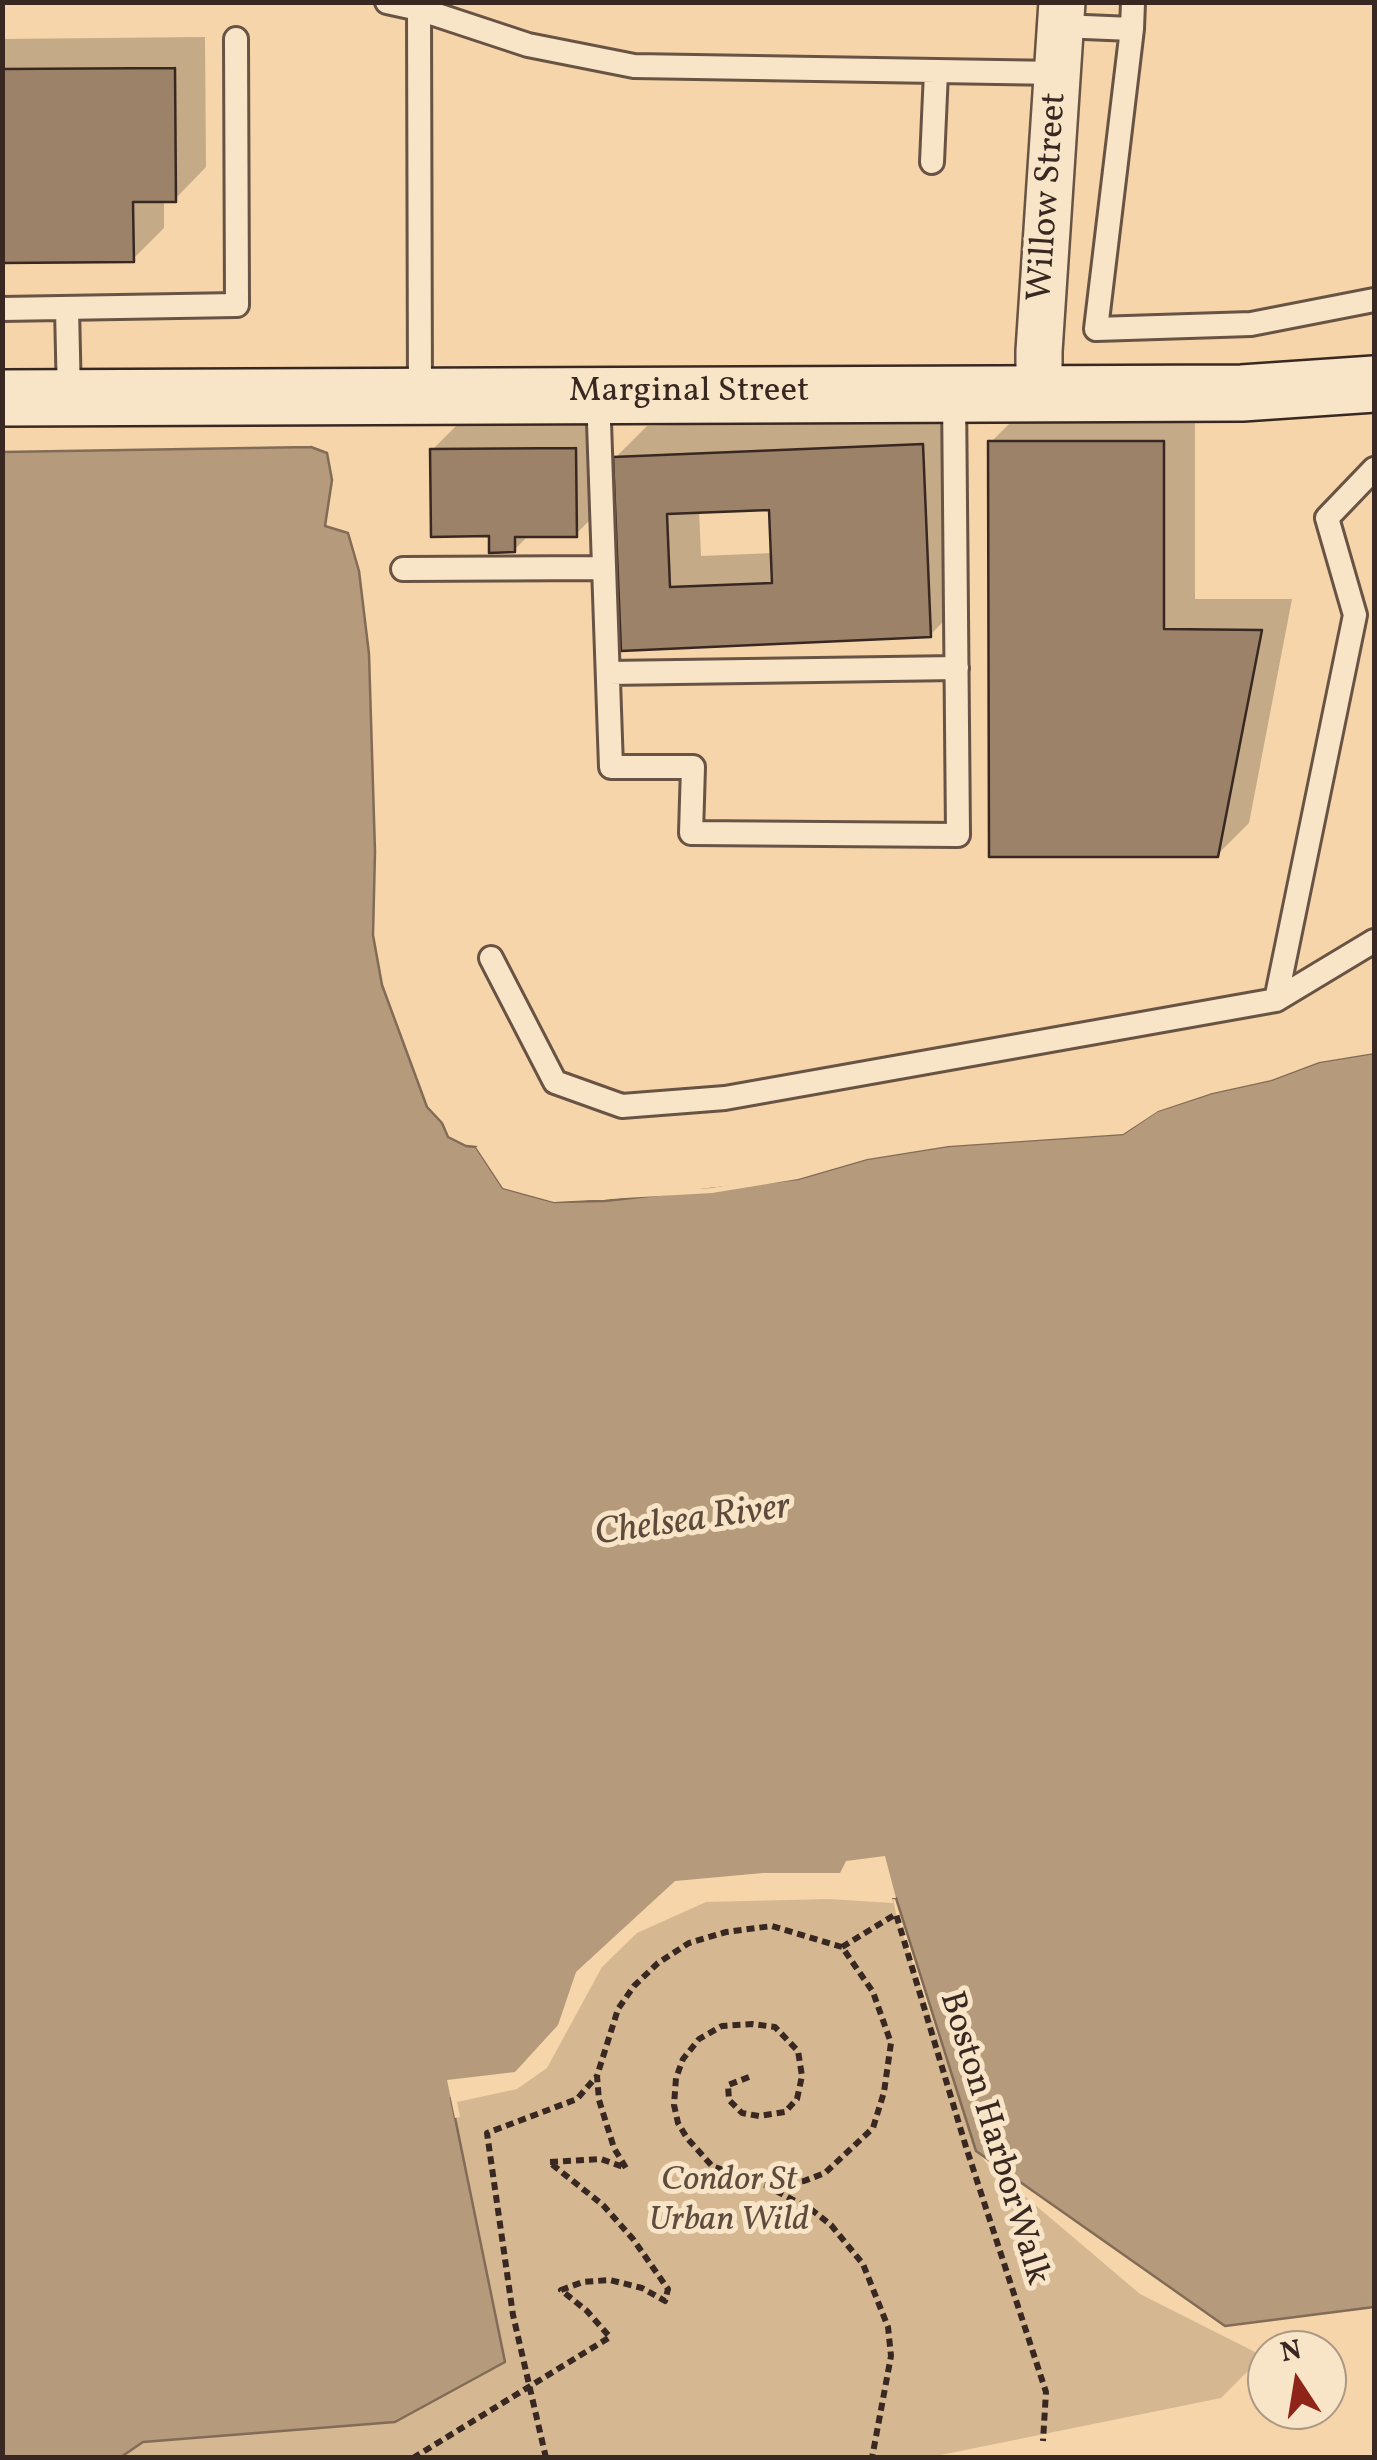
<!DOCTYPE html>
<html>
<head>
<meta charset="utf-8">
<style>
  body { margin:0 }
  #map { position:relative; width:1377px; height:2460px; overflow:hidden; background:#f5d5a9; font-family:Vollkorn,serif }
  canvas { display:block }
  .frame { position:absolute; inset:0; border:5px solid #392822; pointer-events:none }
  .north { position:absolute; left:1247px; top:2330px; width:100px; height:100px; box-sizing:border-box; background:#f8e4c7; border:2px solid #ac9985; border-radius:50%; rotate:348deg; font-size:28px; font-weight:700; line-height:40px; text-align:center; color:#392822 }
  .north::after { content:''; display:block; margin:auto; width:35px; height:45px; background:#8f2418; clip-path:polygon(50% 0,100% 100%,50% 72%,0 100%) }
</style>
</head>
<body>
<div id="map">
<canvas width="1377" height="2460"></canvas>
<div class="frame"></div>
<div class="north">N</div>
</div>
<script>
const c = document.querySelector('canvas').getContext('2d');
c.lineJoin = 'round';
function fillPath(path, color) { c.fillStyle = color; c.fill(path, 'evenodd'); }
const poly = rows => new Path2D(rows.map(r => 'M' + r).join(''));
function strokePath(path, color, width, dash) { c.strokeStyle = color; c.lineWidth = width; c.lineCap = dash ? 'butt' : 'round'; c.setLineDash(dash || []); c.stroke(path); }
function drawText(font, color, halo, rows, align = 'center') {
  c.font = font + ' Vollkorn,serif'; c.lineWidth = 10; c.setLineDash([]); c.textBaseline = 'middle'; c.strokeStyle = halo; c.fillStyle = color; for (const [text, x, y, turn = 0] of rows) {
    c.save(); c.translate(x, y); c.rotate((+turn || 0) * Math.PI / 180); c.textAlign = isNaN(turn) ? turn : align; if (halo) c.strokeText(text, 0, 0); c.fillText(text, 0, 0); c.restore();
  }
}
const green = poly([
  [885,1856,896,1914,977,2151,988,2165,1140,2294,1263,2356,1221,2398,926,2458,3,2458,2,2442,500,2339,413,1926]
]);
const water = poly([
  [311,447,327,453,332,480,325,526,348,533,359,571,369,654,375,852,373,935,382,985,427,1107,442,1123,448,1137,466,1146,476,1147,503,1188,554,1202,605,1201,798,1179,867,1159,948,1146,1123,1134,1157,1111,1212,1093,1271,1080,1319,1062,1374,1053,1374,2307,1225,2326,976,2151,896,1898,830,1894,705,1897,635,1929,598,1963,544,2065,451,2098,505,2362,395,2422,143,2442,121,2457,3,2457,2,452,311,447]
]);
const pier = poly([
  [1374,1048,1374,1053,1319,1062,1271,1080,1212,1093,1158,1111,1123,1134,948,1146,867,1159,798,1179,712,1193,554,1202,503,1188,476,1147,483,1147,506,1184,555,1197,711,1188,797,1174,866,1154,947,1141,1121,1129,1155,1107,1211,1088,1270,1075,1318,1057],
  [885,1856,896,1898,892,1898,894,1907,893,1903,829,1899,706,1902,637,1933,602,1967,547,2068,517,2089,457,2102,460,2117,455,2118,447,2080,515,2072,558,2025,576,1972,675,1881,763,1873,840,1873,846,1861]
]);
const shadow = poly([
  [205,37,206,167,175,199,164,199,164,228,133,259,2,261,2,39],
  [1195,410,1195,599,1292,599,1249,823,1217,855,991,442,1022,411],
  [954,413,962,603,930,635,623,648,615,458,647,426],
  [771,507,773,553,701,556,699,510],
  [457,425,599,425,600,510,576,534,529,535,514,550,491,534,432,450]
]);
const building = poly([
  [175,68,176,202,133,202,134,262,2,263,2,69,175,68],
  [988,441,1164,441,1164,629,1262,630,1218,857,989,857,988,441],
  [923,444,931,637,621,651,613,457,923,444],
  [769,510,772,583,670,587,667,514,769,510],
  [576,448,577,537,515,537,515,552,489,553,489,536,431,537,430,449,576,448]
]);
const path = poly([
  [842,1947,896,1914,966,2147,1046,2392,1043,2441],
  [749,2077,728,2085,729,2100,742,2113,759,2116,785,2112,797,2099,802,2076,798,2051,775,2027,752,2024,722,2026,699,2039,683,2059,676,2078,674,2105,678,2123,687,2138,712,2166,765,2185,812,2210,831,2225,863,2264,888,2327,891,2356,872,2458],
  [413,2458,610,2337,587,2311,561,2290,583,2282,610,2280,642,2288,665,2301,668,2289,633,2239,603,2205,549,2162,601,2159,626,2168,614,2148,599,2100,597,2076,618,2009,634,1986,658,1963,689,1943,726,1932,772,1926,842,1947,873,1992,891,2043,884,2092,873,2128,825,2173,804,2181,765,2185],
  [546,2458,513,2315,487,2133,577,2099,596,2077]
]);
const lane = poly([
  [387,2,419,9,528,45,634,66,1058,73],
  [419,9,420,395],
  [1061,26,1132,29,1096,329,1251,324,1374,300],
  [1132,29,1133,2],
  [932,162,936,72],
  [67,308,69,398],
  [2,309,237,305,236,39],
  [598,394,611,767,693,767,691,833,958,835,954,393],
  [403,569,604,568],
  [608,673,957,668],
  [491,958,555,1082,622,1106,725,1098,1276,1000,1355,615,1327,518,1374,469],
  [1276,1000,1374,941]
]);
const street = poly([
  [1039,392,1039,351,1062,2]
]);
const secondary = poly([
  [2,398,1242,393,1374,384]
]);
const streetNames = [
  ["Willow Street",1050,197,-86],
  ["Marginal Street",689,394],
  ["Boston HarborWalk",992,2139,73]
];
const parkNames = [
  ["Condor St",729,2183],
  ["Urban Wild",729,2223]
];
const waterNames = [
  ["Chelsea River",693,1523,-8]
];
fillPath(green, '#d5b892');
fillPath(water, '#b59a7b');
strokePath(water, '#836c57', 2.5);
fillPath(pier, '#f5d5a9');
fillPath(shadow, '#0003');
fillPath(building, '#9b8268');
strokePath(building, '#392822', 2.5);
strokePath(lane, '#685344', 28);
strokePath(street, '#685344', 50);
strokePath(secondary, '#392822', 60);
strokePath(path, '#392822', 6, [8, 5]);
strokePath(lane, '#f8e4c7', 22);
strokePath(street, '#f8e4c7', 45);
strokePath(secondary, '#f8e4c7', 55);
drawText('35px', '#392822', '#f8e4c7', streetNames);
drawText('italic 35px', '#604c3e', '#f8e4c7', parkNames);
drawText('italic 38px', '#5e4a3d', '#f8e4c7', waterNames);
</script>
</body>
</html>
